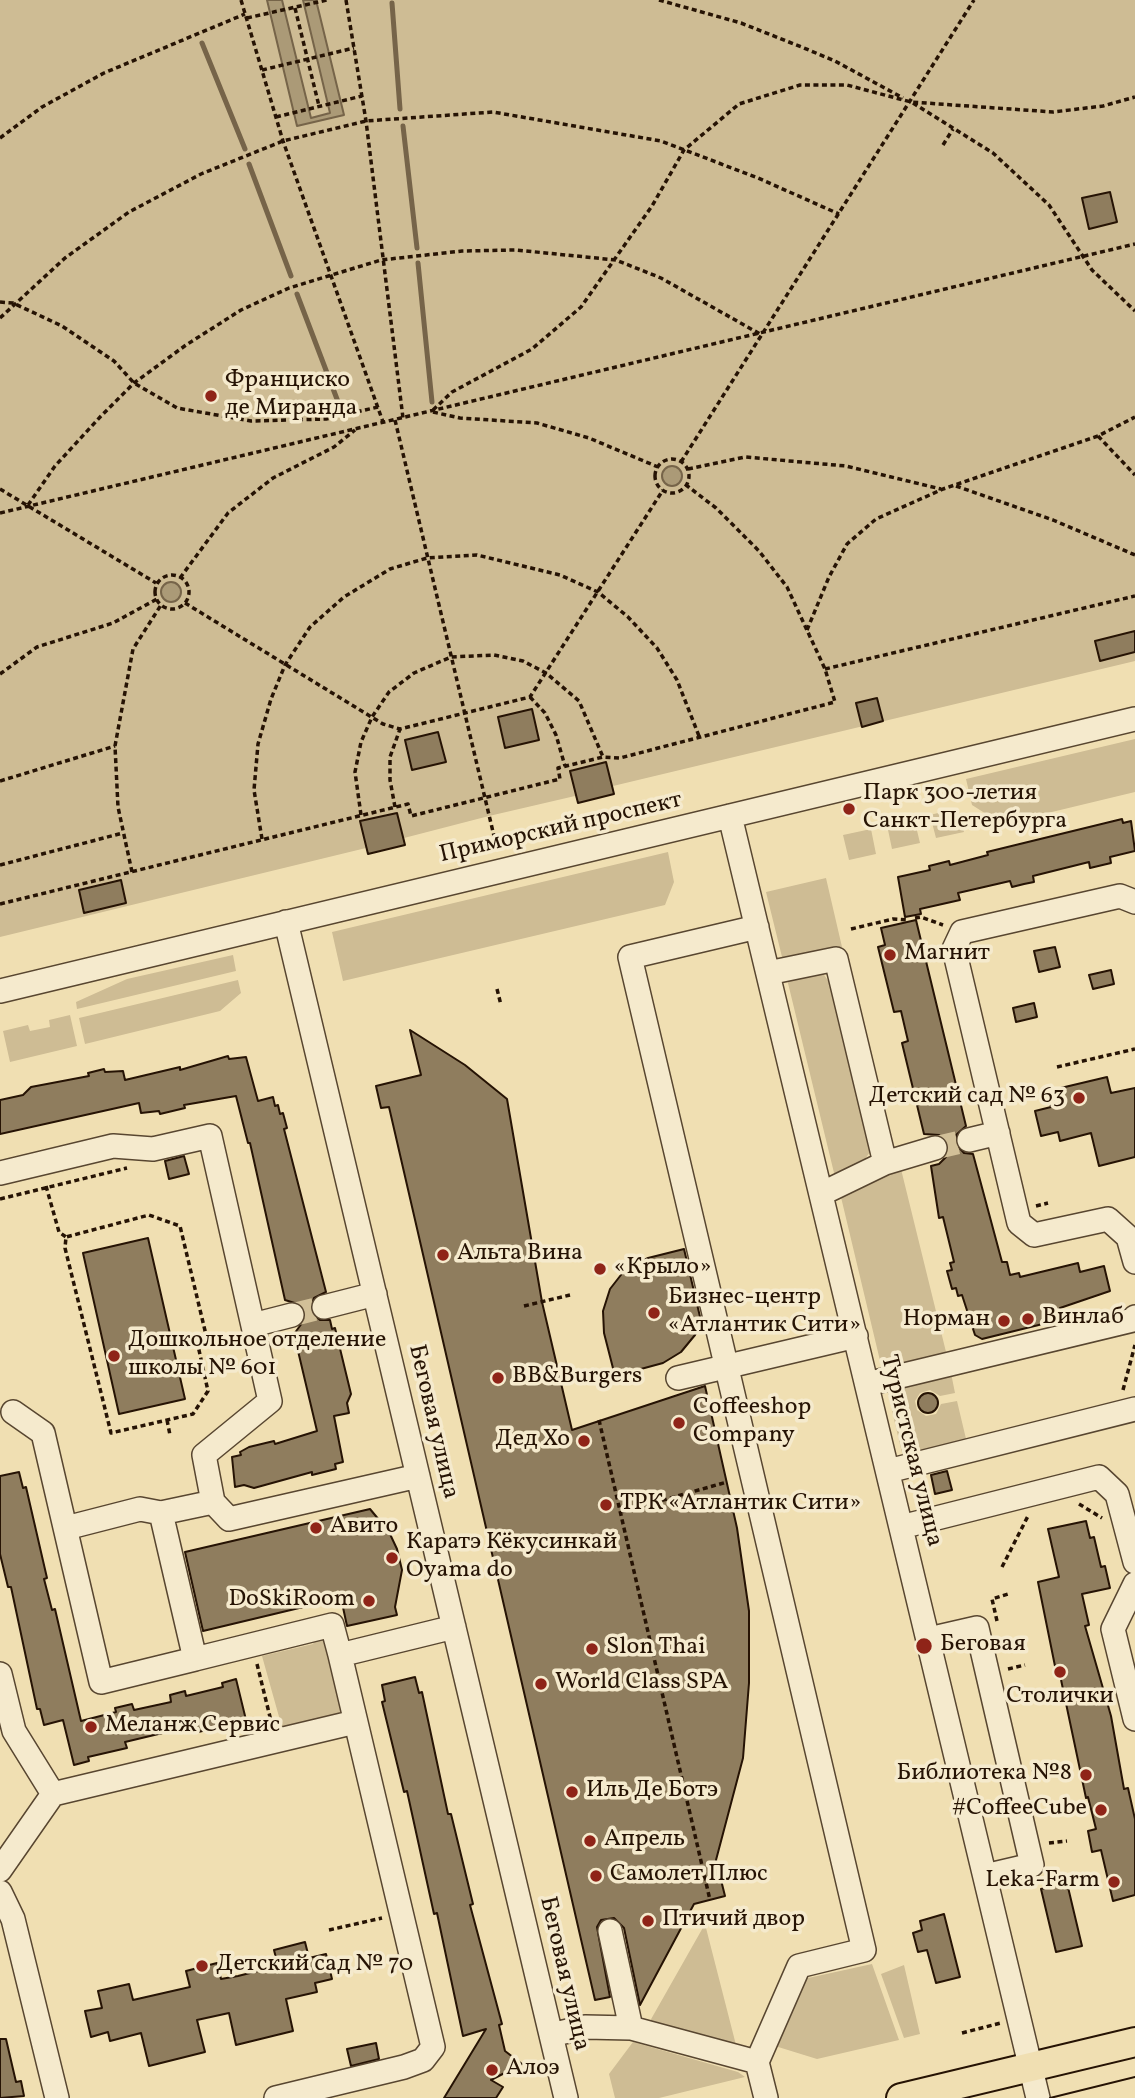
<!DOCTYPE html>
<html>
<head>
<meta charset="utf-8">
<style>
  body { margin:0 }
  canvas { display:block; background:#f0dfb2 }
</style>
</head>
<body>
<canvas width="1135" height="2098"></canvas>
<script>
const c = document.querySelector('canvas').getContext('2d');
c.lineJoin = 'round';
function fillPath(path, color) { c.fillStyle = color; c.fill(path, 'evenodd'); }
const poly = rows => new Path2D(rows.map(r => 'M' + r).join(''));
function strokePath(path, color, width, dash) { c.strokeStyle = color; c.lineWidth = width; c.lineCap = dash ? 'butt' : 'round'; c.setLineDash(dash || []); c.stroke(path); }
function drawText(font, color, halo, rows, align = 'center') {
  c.font = font + ' Vollkorn,serif'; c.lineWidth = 7; c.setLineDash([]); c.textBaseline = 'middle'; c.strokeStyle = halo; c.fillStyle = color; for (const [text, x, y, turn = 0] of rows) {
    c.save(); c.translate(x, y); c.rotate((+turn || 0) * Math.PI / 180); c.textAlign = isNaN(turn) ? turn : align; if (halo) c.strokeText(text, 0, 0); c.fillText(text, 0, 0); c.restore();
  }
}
const green = poly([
  [0,0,1135,0,1135,661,613,786,614,794,578,803,575,796,489,816,404,838,405,845,368,854,366,848,0,937],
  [1135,739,1135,792,1002,824,972,805,966,779],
  [958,808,964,832,936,838,930,815],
  [914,818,920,843,892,849,887,825],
  [871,829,876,854,849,860,843,835],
  [668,852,674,882,665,905,343,981,332,932],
  [826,878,842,947,783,961,766,892],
  [233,955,236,971,77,1009,76,1002,127,979],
  [822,972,829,982,870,1152,860,1166,835,1177,787,979],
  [238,980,241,993,220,1011,85,1044,79,1018],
  [70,1015,77,1046,10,1062,3,1031,28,1025,30,1031,50,1027,49,1020],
  [900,1165,947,1356,882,1369,840,1193],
  [951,1373,955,1393,940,1396,930,1390,920,1393,915,1401,917,1410,926,1416,936,1414,941,1404,957,1401,967,1443,903,1457,888,1394,900,1386],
  [324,1636,342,1704,341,1711,336,1717,283,1731,262,1656,313,1644,316,1638],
  [705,1924,736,2045,650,2021],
  [872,1964,899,2040,817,2059,775,2046,799,1980],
  [904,1965,920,2034,904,2038,881,1974],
  [633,2042,738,2072,745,2077,659,2098,615,2098,609,2074]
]);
const water = poly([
  [267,0,282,0,311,118,330,113,303,0,316,0,344,115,297,126,267,0],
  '662 476a10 10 0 1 1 20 0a10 10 0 1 1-20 0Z',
  '161 592a10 10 0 1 1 20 0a10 10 0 1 1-20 0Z'
]);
const stream = poly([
  [392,3,400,109],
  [202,43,245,149],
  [403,126,417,248],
  [249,164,291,276],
  [418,263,432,402],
  [297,294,340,407]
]);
const building = poly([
  [1110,192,1117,222,1089,229,1082,198,1110,192],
  [1135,631,1135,652,1100,661,1095,641,1135,631],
  [877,698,883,721,862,727,856,703,877,698],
  [532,709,539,740,505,748,498,717,532,709],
  [438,732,446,762,412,770,405,740,438,732],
  [606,762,614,794,578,803,570,771,606,762],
  [397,813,405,845,368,854,360,821,397,813],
  [1122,819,1123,823,1131,821,1135,851,1110,857,1111,863,1090,868,1089,862,1033,876,1034,882,1024,884,1012,887,1010,881,958,893,960,900,920,909,921,914,905,917,898,877,930,870,929,866,949,861,950,865,988,855,987,852,1122,819],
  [121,880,126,903,84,913,79,890,121,880],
  [916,920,966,1126,956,1135,956,1144,964,1153,973,1154,1002,1262,1007,1262,1010,1275,1019,1273,1020,1277,1078,1263,1080,1272,1104,1266,1110,1291,1060,1308,1063,1319,982,1339,975,1335,962,1295,958,1296,956,1288,952,1289,947,1271,952,1270,950,1263,954,1262,943,1217,939,1218,931,1166,939,1164,946,1157,949,1145,939,1135,924,1134,902,1043,908,1041,901,1011,894,1012,878,947,885,945,881,928,916,920],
  [1055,947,1060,967,1039,972,1034,951,1055,947],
  [1111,970,1114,984,1093,989,1089,975,1111,970],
  [1034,1003,1037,1017,1016,1022,1013,1008,1034,1003],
  [410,1030,465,1065,507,1099,542,1302,572,1430,705,1386,737,1528,749,1611,749,1683,743,1758,716,1860,725,1896,694,1904,640,2005,624,1928,614,1918,601,1920,597,1927,610,1997,595,2000,389,1107,381,1108,376,1086,421,1075,410,1030],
  [228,1056,229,1059,246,1057,258,1101,273,1097,275,1106,278,1105,280,1114,283,1113,287,1128,284,1129,326,1292,314,1298,310,1310,320,1320,330,1320,332,1329,335,1328,351,1394,347,1403,349,1413,334,1416,343,1462,335,1464,336,1469,312,1475,312,1472,254,1488,244,1485,235,1487,232,1457,241,1455,240,1452,249,1447,274,1441,275,1444,317,1431,294,1334,305,1319,306,1312,301,1305,285,1300,250,1143,248,1143,236,1096,184,1105,185,1108,160,1114,159,1111,141,1113,139,1103,0,1134,0,1100,23,1095,31,1087,89,1076,88,1073,104,1069,105,1072,123,1071,125,1080,180,1067,180,1070,228,1056],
  [1107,1077,1111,1093,1135,1088,1135,1157,1099,1166,1091,1133,1060,1141,1058,1132,1041,1136,1035,1111,1051,1107,1048,1091,1107,1077],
  [184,1156,189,1174,169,1179,165,1161,184,1156],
  [148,1238,185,1399,119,1414,83,1253,148,1238],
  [684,1249,701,1321,695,1335,681,1352,663,1363,615,1376,604,1333,603,1311,610,1289,624,1271,648,1258,684,1249],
  '918 1403a10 10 0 1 1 20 0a10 10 0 1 1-20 0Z',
  [947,1471,952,1490,935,1494,931,1475,947,1471],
  [19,1472,23,1488,26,1487,47,1578,44,1579,52,1610,55,1609,81,1721,116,1712,115,1708,132,1704,134,1710,171,1702,170,1695,185,1691,186,1696,223,1687,222,1683,236,1679,247,1724,233,1727,232,1724,194,1733,192,1726,125,1742,127,1748,88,1757,89,1761,74,1765,63,1720,44,1725,40,1709,37,1709,11,1587,8,1587,0,1554,0,1476,19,1472],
  [370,1509,389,1532,397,1549,402,1570,395,1607,397,1615,347,1626,341,1598,203,1631,185,1552,370,1509],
  [1086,1521,1090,1538,1094,1537,1101,1567,1105,1566,1110,1588,1082,1594,1089,1625,1085,1626,1111,1716,1124,1789,1128,1788,1135,1819,1135,1895,1113,1901,1101,1850,1092,1852,1088,1831,1096,1829,1088,1797,1086,1798,1060,1675,1057,1676,1038,1582,1059,1577,1048,1529,1086,1521],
  [415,1677,419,1693,422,1692,448,1814,451,1814,473,1904,470,1905,502,2024,499,2025,505,2051,522,2064,491,2080,503,2087,496,2098,444,2098,486,2029,463,2036,437,1913,434,1914,407,1791,404,1792,382,1702,385,1701,382,1685,415,1677],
  [1067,1883,1082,1946,1056,1952,1041,1889,1067,1883],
  [944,1914,960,1977,936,1983,927,1950,918,1952,913,1933,922,1930,920,1921,944,1914],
  [305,1942,309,1958,326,1954,332,1979,315,1983,317,1992,286,1999,293,2031,236,2045,229,2013,197,2020,205,2052,149,2066,141,2033,110,2041,108,2032,91,2037,85,2011,102,2008,98,1991,129,1984,133,2000,190,1987,186,1971,217,1963,221,1979,238,1976,278,1966,274,1950,305,1942],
  [0,2039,6,2039,16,2082,21,2081,24,2096,0,2098,0,2039],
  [376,2043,379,2059,351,2066,347,2049,376,2043]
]);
const minorTunnel = poly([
  [935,1148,969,1140],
  [292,1315,324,1307]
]);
const path = poly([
  [241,0,283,141,383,422],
  [346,0,366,121,403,418],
  [659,0,741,23,804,48,835,61,903,98],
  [295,8,319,106],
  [247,18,327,0],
  [262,70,354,48],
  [913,103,993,153,1049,205,1092,270,1135,311],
  [276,117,362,96],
  [0,138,42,107,104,73,245,14],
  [943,145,953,129],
  [0,302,13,303,62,326,114,361,134,383,177,408,251,421,326,419,378,407],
  [0,318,65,258,129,212,201,174,283,141,366,121,493,112,661,141,758,178,839,214],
  [433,410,452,392,532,349,581,307,652,206,684,150,739,104,800,85,847,85,911,102,1053,112,1103,106,1135,97],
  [433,412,460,418,537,423,589,438,658,467],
  [395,420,494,836],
  [1098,436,1135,475],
  '655 476a17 17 0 1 1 34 0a17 17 0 1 1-34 0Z',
  [681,462,974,0],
  [688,469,745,457,846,466,941,489],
  [956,486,1053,520,1135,555],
  [0,489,156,583],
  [28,505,55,466,101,416,134,383,186,345,241,310,289,288,381,260,462,251,516,250,616,260,661,278,760,334],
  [0,513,1135,244],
  '155 592a17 17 0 1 1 34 0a17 17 0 1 1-34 0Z',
  [180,578,228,513,273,478,334,447,355,430],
  [185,603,383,724,400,729,530,697,663,490],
  [807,630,829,577,847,544,876,519,943,489,1098,436,1135,417],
  [825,669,1135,596],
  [0,674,37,647,113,623,157,599],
  [530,697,545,713,556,735,565,766],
  [0,781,115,746],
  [395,807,390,780,390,757,400,729],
  [361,815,355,772,361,742,372,717,389,692,414,673,451,657,494,655,523,661,546,673,579,701,603,757],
  [262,839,254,790,258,744,271,699,285,665,310,627,344,597,390,569,427,558,477,555,560,575,598,592,628,617,657,648,677,680,699,736],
  [0,865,123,833],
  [132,872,118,807,115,746,133,649,161,605],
  [0,904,408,804,411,816,560,779,558,768,603,757,620,758,835,702,825,669,787,587,759,551,716,508,686,485],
  [915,918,921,917,943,925],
  [851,929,893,919,908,920],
  [497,989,501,1005],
  [1057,1067,1135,1049],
  [46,1186,59,1232,66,1237],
  [0,1199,127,1168],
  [1036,1206,1048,1203],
  [524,1306,570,1295],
  [197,1341,208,1391,193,1414,111,1433,65,1248,66,1237,149,1215,180,1226,207,1339],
  [1123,1390,1135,1345],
  [167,1420,170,1435],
  [599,1420,710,1900],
  [1079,1504,1102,1518],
  [621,1512,727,1482],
  [1002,1567,1028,1516],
  [997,1621,992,1599,1008,1594],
  [257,1664,271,1721],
  [1008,1669,1025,1665],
  [1032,1772,1050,1767],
  [1049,1843,1067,1841],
  [329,1930,382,1918],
  [962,2033,1001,2023]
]);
const minor = poly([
  [730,816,1038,2098],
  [1135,902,1120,896,962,932,954,949,1019,1223,1034,1235,1108,1219,1128,1237,1135,1262],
  [286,922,566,2098],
  [757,927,630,957,864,1950,799,1966,757,2062,766,2098],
  [768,973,836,959,885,1163,821,1194],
  [0,991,1135,719],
  [969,1140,998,1133],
  [885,1163,935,1148],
  [0,1173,113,1146,153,1149,210,1136,270,1401,204,1455,213,1502,229,1519,418,1476],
  [324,1307,375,1294],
  [253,1325,292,1315],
  [678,1378,856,1336],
  [867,1384,1133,1320,1135,1317],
  [13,1412,43,1433,101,1682,195,1659,161,1513],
  [888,1471,1135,1409],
  [901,1527,1099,1477,1117,1494,1135,1562],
  [66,1528,140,1509,161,1513,213,1502],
  [1135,1584,1113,1629,1135,1719],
  [929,1639,977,1628,1032,1865,985,1876],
  [195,1659,332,1625,340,1655],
  [0,1674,14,1731,53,1794,355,1722],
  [0,1870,53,1794],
  [0,1892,13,1919,57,2098],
  [610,1931,631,2028],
  [551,2035,585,2027,631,2028,757,2062],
  [276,2098,404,2067,423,2060,433,2047,340,1655,454,1627]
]);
const major = poly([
  [901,2098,1135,2042]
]);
const tram = poly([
  [1050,2098,1135,2077]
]);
const markers = [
  [211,396,7,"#8f2418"],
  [849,809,7,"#8f2418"],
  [890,955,7,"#8f2418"],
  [1079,1098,7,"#8f2418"],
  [443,1255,7,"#8f2418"],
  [600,1269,7,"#8f2418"],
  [654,1313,7,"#8f2418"],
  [1028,1319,7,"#8f2418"],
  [1004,1321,7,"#8f2418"],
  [114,1356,7,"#8f2418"],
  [498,1378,7,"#8f2418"],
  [679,1423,7,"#8f2418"],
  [584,1441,7,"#8f2418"],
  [606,1505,7,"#8f2418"],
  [316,1528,7,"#8f2418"],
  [392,1558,7,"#8f2418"],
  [369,1601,7,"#8f2418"],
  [924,1646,9,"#8f2418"],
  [592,1649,7,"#8f2418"],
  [1060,1672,7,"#8f2418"],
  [541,1684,7,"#8f2418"],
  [91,1727,7,"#8f2418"],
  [1086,1775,7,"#8f2418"],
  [572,1792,7,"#8f2418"],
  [1101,1810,7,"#8f2418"],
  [590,1841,7,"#8f2418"],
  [596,1876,7,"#8f2418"],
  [1114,1882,7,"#8f2418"],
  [648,1921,7,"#8f2418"],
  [202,1966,7,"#8f2418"],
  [492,2070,7,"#8f2418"]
];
const poiNames = [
  ["Франциско",225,382],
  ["де Миранда",225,410],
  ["Парк 300-летия",863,795],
  ["Санкт-Петербурга",863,823],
  ["Магнит",904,955],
  ["Детский сад № 63",1065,1098,"right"],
  ["Альта Вина",457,1255],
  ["«Крыло»",614,1269],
  ["Бизнес-центр",668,1299],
  ["«Атлантик Сити»",668,1327],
  ["Винлаб",1042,1319],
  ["Норман",990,1321,"right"],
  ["Дошкольное отделение",128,1342],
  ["школы № 601",128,1370],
  ["BB&Burgers",512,1378],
  ["Coffeeshop",693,1409],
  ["Company",693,1437],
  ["Дед Хо",570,1441,"right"],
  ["ТРК «Атлантик Сити»",620,1505],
  ["Авито",330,1528],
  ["Каратэ Кёкусинкай",406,1544],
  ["Oyama do",406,1572],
  ["DoSkiRoom",355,1601,"right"],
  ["Беговая",940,1646],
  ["Slon Thai",606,1649],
  ["World Class SPA",555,1684],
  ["Столички",1060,1698,"center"],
  ["Меланж Сервис",105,1727],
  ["Библиотека №8",1072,1775,"right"],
  ["Иль Де Ботэ",586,1792],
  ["#CoffeeCube",1087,1810,"right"],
  ["Апрель",604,1841],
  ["Самолет Плюс",610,1876],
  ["Leka-Farm",1100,1882,"right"],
  ["Птичий двор",662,1921],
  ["Детский сад № 70",216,1966],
  ["Алоэ",506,2070]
];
const streetNames = [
  ["Приморский проспект",561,829,-13],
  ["Беговая улица",432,1422,77],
  ["Туристская улица",910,1451,76],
  ["Беговая улица",563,1974,77]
];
fillPath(green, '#cebc94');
fillPath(water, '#ab9a77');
strokePath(water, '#766449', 2);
strokePath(stream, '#766449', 5);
fillPath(building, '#8f7d5e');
strokePath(building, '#261304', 2);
strokePath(minorTunnel, '#d2c098', 23, [23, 11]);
strokePath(minor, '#584630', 26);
strokePath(major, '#261304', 32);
strokePath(path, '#261304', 3.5, [5, 3.5]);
strokePath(minor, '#f5eacd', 23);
strokePath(major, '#f0dfb2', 28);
strokePath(tram, '#261304', 2);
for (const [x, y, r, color] of markers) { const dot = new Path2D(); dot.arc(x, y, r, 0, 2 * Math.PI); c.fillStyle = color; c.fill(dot); strokePath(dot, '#f5eacd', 2.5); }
drawText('24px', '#261304', '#f5eacd', poiNames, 'left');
drawText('24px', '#261304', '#f5eacd', streetNames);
</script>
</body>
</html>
